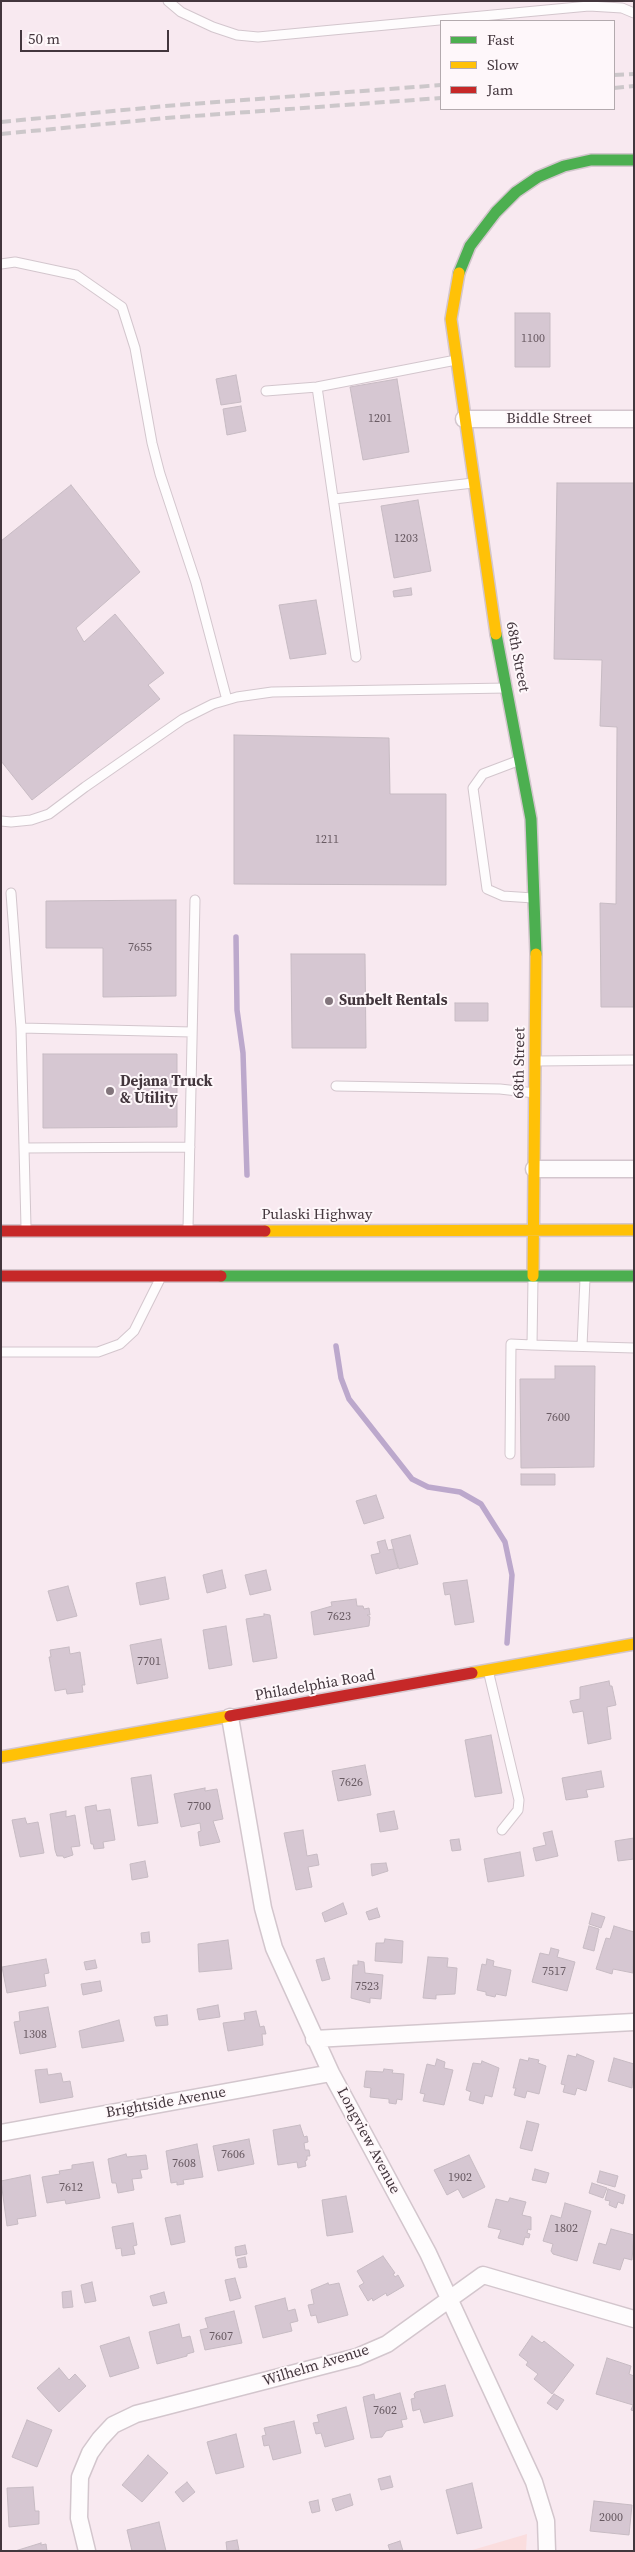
<!DOCTYPE html>
<html>
<head>
<meta charset="utf-8">
<style>
  body { margin:0 }
  #map { position:relative; width:635px; height:2552px; overflow:hidden; background:#f8e9f0; font-family:"Source Serif 4",serif }
  canvas { display:block }
  .frame { position:absolute; inset:0; border:2px solid #43363d; pointer-events:none }
  .legend { position:absolute; left:440px; top:20px; width:175px; height:90px; box-sizing:border-box; background:#fef7fa; border:1px solid #b3aaae; margin:0; padding:6px 9px; list-style:none; font-size:15px; color:#43363d }
  .legend li { display:flex; align-items:center; gap:10px; height:25px }
  .legend b { width:25px; border:1px solid #b3aaae }
  .scale { position:absolute; left:20px; top:30px; width:149px; height:22px; box-sizing:border-box; border:2px solid #43363d; border-top:0; padding-left:6px; font-size:15px; line-height:18px; white-space:nowrap; color:#43363d; -webkit-text-stroke:4px #fef7fa; paint-order:stroke }
</style>
</head>
<body>
<div id="map">
<canvas width="635" height="2552"></canvas>
<div class="frame"></div>
<ul class="legend">
<li><b style="height:6px;background:#4caf50"></b>Fast</li>
<li><b style="height:6px;background:#ffc107"></b>Slow</li>
<li><b style="height:6px;background:#c62828"></b>Jam</li>
</ul>
<div class="scale">50 m</div>
</div>
<script>
const c = document.querySelector('canvas').getContext('2d');
c.lineJoin = 'round';
function fillPath(path, color) { c.fillStyle = color; c.fill(path, 'evenodd'); }
const poly = rows => new Path2D(rows.map(r => 'M' + r).join(''));
function strokePath(path, color, width, dash) { c.strokeStyle = color; c.lineWidth = width; c.lineCap = dash ? 'butt' : 'round'; c.setLineDash(dash || []); c.stroke(path); }
function drawText(font, color, halo, rows, align = 'center') {
  c.font = font + ' "Source Serif 4",serif'; c.lineWidth = 4; c.setLineDash([]); c.textBaseline = 'middle'; c.strokeStyle = halo; c.fillStyle = color; for (const [text, x, y, turn = 0] of rows) {
    c.save(); c.translate(x, y); c.rotate((+turn || 0) * Math.PI / 180); c.textAlign = isNaN(turn) ? turn : align; if (halo) c.strokeText(text, 0, 0); c.fillText(text, 0, 0); c.restore();
  }
}
const green = poly([
  [527,2534,526,2551,469,2551]
]);
const stream = poly([
  [236,937,237,1010,243,1053,247,1175],
  [336,1346,341,1378,349,1399,412,1479,428,1487,460,1492,481,1504,505,1542,512,1575,507,1643]
]);
const building = poly([
  [515,313,550,313,550,367,515,367,515,313],
  [236,375,241,402,221,405,216,379,236,375],
  [397,379,409,452,363,460,350,387,397,379],
  [241,406,246,431,227,435,223,409,241,406],
  [557,483,634,483,634,1007,601,1007,600,903,616,904,617,727,600,726,602,660,554,659,557,483],
  [71,485,140,572,76,628,84,642,115,614,164,673,148,685,160,699,32,800,1,761,1,541,71,485],
  [418,500,431,571,394,578,381,506,418,500],
  [411,588,412,595,394,597,393,591,411,588],
  [316,600,326,654,290,659,279,605,316,600],
  [234,735,389,738,390,794,446,794,446,885,234,884,234,735],
  [176,900,176,996,103,997,103,948,46,948,46,901,176,900],
  [291,954,365,954,366,1048,292,1048,291,954],
  [455,1003,488,1003,488,1021,455,1021,455,1003],
  [43,1054,177,1054,177,1127,43,1128,43,1054],
  [555,1366,595,1366,594,1467,521,1468,520,1379,555,1379,555,1366],
  [521,1474,555,1474,555,1485,521,1485,521,1474],
  [376,1495,384,1518,364,1524,356,1501,376,1495],
  [410,1535,418,1564,399,1569,391,1540,410,1535],
  [385,1540,388,1550,393,1549,398,1568,376,1574,371,1555,380,1553,377,1542,385,1540],
  [222,1570,226,1588,207,1593,203,1575,222,1570],
  [266,1570,271,1590,250,1595,245,1575,266,1570],
  [165,1577,169,1599,140,1605,136,1583,165,1577],
  [467,1580,474,1622,455,1625,450,1594,445,1595,443,1583,467,1580],
  [68,1586,77,1616,57,1621,48,1591,68,1586],
  [356,1599,357,1606,363,1606,364,1609,369,1608,370,1615,367,1615,370,1617,369,1626,314,1635,311,1612,332,1606,331,1602,356,1599],
  [264,1614,270,1615,277,1658,253,1662,246,1619,264,1616,264,1614],
  [226,1626,232,1665,209,1669,203,1630,226,1626],
  [161,1639,168,1678,137,1684,130,1645,161,1639],
  [69,1647,70,1654,80,1652,85,1685,82,1685,83,1692,67,1694,66,1689,55,1691,49,1657,51,1657,50,1650,69,1647],
  [609,1681,610,1686,612,1686,616,1705,607,1707,611,1739,588,1744,583,1711,573,1713,570,1701,580,1699,580,1687,609,1681],
  [491,1735,502,1793,475,1797,465,1740,491,1735],
  [365,1765,371,1795,338,1801,332,1771,365,1765],
  [601,1771,604,1787,586,1790,588,1797,566,1800,562,1778,601,1771],
  [151,1775,158,1823,138,1826,131,1778,151,1775],
  [205,1788,205,1791,217,1789,223,1819,213,1821,220,1842,200,1846,198,1832,201,1831,200,1823,181,1827,174,1794,205,1788],
  [96,1805,97,1811,110,1809,115,1840,103,1842,104,1848,94,1849,93,1844,91,1844,85,1807,96,1805],
  [66,1811,66,1817,75,1815,80,1846,71,1847,73,1855,64,1858,63,1856,57,1856,55,1850,50,1814,66,1811],
  [394,1811,398,1829,380,1832,377,1814,394,1811],
  [25,1818,27,1824,38,1822,44,1853,20,1857,12,1820,25,1818],
  [303,1830,307,1856,317,1854,319,1865,308,1867,312,1887,296,1890,284,1833,303,1830],
  [552,1831,558,1856,536,1861,533,1848,546,1845,543,1833,552,1831],
  [634,1838,634,1859,618,1861,615,1841,634,1838],
  [459,1839,461,1850,452,1851,450,1840,459,1839],
  [520,1852,524,1876,488,1882,484,1859,520,1852],
  [145,1861,148,1877,132,1880,130,1864,145,1861],
  [386,1863,388,1871,372,1876,371,1864,386,1863],
  [343,1903,347,1914,325,1922,322,1913,343,1903],
  [377,1908,380,1917,369,1920,366,1912,377,1908],
  [592,1913,605,1917,601,1928,589,1924,592,1913],
  [589,1926,599,1929,594,1951,583,1948,589,1926],
  [614,1926,634,1932,633,1973,613,1969,612,1974,596,1969,606,1938,610,1939,614,1926],
  [149,1932,150,1942,142,1943,141,1933,149,1932],
  [385,1939,403,1941,402,1963,375,1961,376,1943,384,1943,385,1939],
  [228,1940,232,1969,199,1972,198,1944,228,1940],
  [551,1948,559,1950,557,1957,575,1962,567,1991,532,1982,540,1953,549,1955,551,1948],
  [428,1957,448,1958,447,1967,457,1968,455,1994,436,1995,436,1999,423,1998,428,1957],
  [324,1958,330,1979,322,1981,316,1960,324,1958],
  [46,1959,49,1973,44,1974,46,1986,7,1993,2,1967,46,1959],
  [487,1959,494,1961,493,1966,511,1970,506,1996,496,1994,495,1997,486,1995,486,1992,477,1990,482,1964,486,1965,487,1959],
  [95,1960,97,1968,86,1970,84,1962,95,1960],
  [358,1961,364,1962,365,1973,383,1975,381,1999,370,1998,370,2003,351,1998,353,1965,358,1965,358,1961],
  [100,1981,102,1991,83,1995,81,1984,100,1981],
  [218,2005,220,2017,199,2020,197,2009,218,2005],
  [48,2007,56,2047,20,2054,14,2022,20,2021,19,2012,48,2007],
  [256,2011,260,2027,264,2026,266,2034,262,2034,263,2045,228,2051,223,2023,245,2020,244,2013,256,2011],
  [167,2015,168,2025,156,2026,154,2017,167,2015],
  [119,2020,124,2041,82,2048,79,2031,119,2020],
  [577,2054,594,2061,586,2091,577,2088,575,2095,563,2092,565,2085,561,2084,568,2055,576,2057,577,2054],
  [529,2058,539,2060,538,2063,546,2066,539,2094,527,2091,525,2098,514,2095,516,2088,513,2088,520,2059,528,2061,529,2058],
  [614,2058,634,2064,632,2088,608,2081,614,2058],
  [437,2059,445,2062,444,2068,453,2070,444,2105,423,2101,425,2094,420,2093,427,2064,435,2066,437,2059],
  [482,2061,499,2068,492,2097,485,2095,483,2104,469,2100,471,2092,466,2090,473,2063,481,2064,482,2061],
  [47,2069,48,2075,61,2073,63,2082,70,2081,73,2097,40,2103,35,2070,47,2069],
  [384,2069,393,2070,392,2073,404,2074,402,2100,397,2099,396,2104,389,2103,389,2099,370,2097,371,2088,364,2087,366,2071,383,2072,384,2069],
  [527,2121,539,2124,532,2151,520,2148,527,2121],
  [300,2125,304,2137,307,2136,308,2142,304,2143,305,2150,309,2150,310,2156,307,2156,307,2160,305,2161,306,2166,298,2168,297,2162,278,2165,273,2130,300,2125],
  [249,2139,254,2164,218,2171,213,2146,249,2139],
  [197,2144,203,2177,183,2180,184,2184,177,2185,177,2182,171,2183,166,2151,197,2144],
  [126,2154,127,2157,146,2155,148,2169,140,2170,142,2178,132,2179,134,2190,118,2193,116,2183,112,2183,108,2159,126,2154],
  [469,2155,485,2187,463,2198,458,2189,447,2195,434,2170,469,2155],
  [93,2162,100,2198,66,2204,65,2200,47,2203,42,2177,60,2174,59,2171,72,2169,72,2165,93,2162],
  [535,2169,549,2173,546,2183,532,2180,535,2169],
  [600,2171,618,2176,615,2187,597,2182,600,2171],
  [30,2175,36,2216,17,2219,18,2224,7,2226,1,2181,30,2175],
  [592,2183,607,2188,603,2198,589,2193,592,2183],
  [608,2189,625,2195,623,2204,618,2202,616,2208,609,2205,610,2201,605,2200,608,2189],
  [346,2196,353,2232,327,2236,322,2200,346,2196],
  [510,2198,526,2202,522,2215,531,2217,531,2230,528,2229,527,2233,530,2234,529,2238,525,2237,523,2245,498,2238,501,2230,488,2227,496,2199,508,2202,510,2198],
  [565,2203,591,2211,577,2261,553,2254,551,2251,553,2244,543,2241,551,2215,561,2218,565,2203],
  [180,2215,185,2242,171,2245,165,2218,180,2215],
  [133,2223,137,2245,133,2246,135,2254,122,2256,121,2248,116,2249,112,2227,133,2223],
  [611,2229,634,2235,632,2260,624,2258,620,2270,593,2263,599,2243,606,2245,611,2229],
  [245,2245,247,2254,236,2256,235,2247,245,2245],
  [383,2256,395,2273,393,2274,395,2277,398,2275,404,2286,387,2296,386,2293,373,2301,372,2298,368,2301,359,2286,364,2283,357,2271,383,2256],
  [245,2257,247,2267,239,2268,237,2259,245,2257],
  [235,2278,241,2298,230,2301,225,2280,235,2278],
  [92,2282,96,2301,85,2303,81,2285,92,2282],
  [328,2283,329,2285,339,2283,348,2315,318,2323,316,2315,311,2316,308,2305,314,2304,311,2290,328,2283],
  [71,2291,73,2307,63,2308,62,2292,71,2291],
  [164,2292,167,2303,153,2306,150,2296,164,2292],
  [285,2298,288,2311,295,2309,298,2321,290,2323,292,2331,263,2338,255,2306,285,2298],
  [234,2311,242,2343,205,2350,200,2330,208,2328,205,2318,234,2311],
  [179,2324,182,2338,190,2336,194,2352,187,2354,187,2356,157,2364,149,2332,179,2324],
  [532,2336,542,2343,544,2341,574,2365,552,2394,534,2379,538,2374,526,2365,528,2362,519,2355,532,2336],
  [129,2337,139,2368,110,2377,100,2346,129,2337],
  [607,2358,631,2366,629,2374,634,2376,634,2411,631,2410,633,2405,596,2394,607,2358],
  [59,2368,69,2380,75,2374,86,2386,59,2412,37,2388,59,2368],
  [445,2385,453,2416,424,2423,420,2409,413,2411,411,2399,415,2398,414,2394,416,2392,445,2385],
  [400,2393,407,2419,401,2420,403,2427,386,2431,382,2437,371,2438,363,2397,374,2394,375,2400,400,2393],
  [554,2394,564,2400,557,2410,547,2403,554,2394],
  [346,2407,354,2439,325,2447,321,2433,316,2434,313,2423,319,2422,317,2415,346,2407],
  [27,2420,52,2430,37,2467,12,2457,27,2420],
  [294,2421,301,2453,273,2460,269,2445,264,2446,262,2436,266,2435,264,2428,294,2421],
  [236,2434,244,2467,216,2474,207,2442,236,2434],
  [148,2455,168,2473,142,2502,122,2485,148,2455],
  [390,2476,393,2487,381,2490,378,2479,390,2476],
  [187,2482,195,2492,183,2502,175,2492,187,2482],
  [472,2483,482,2528,457,2534,446,2490,472,2483],
  [33,2487,35,2511,39,2511,39,2524,9,2527,7,2488,33,2487],
  [350,2494,353,2505,336,2511,332,2499,350,2494],
  [318,2500,320,2511,312,2513,309,2502,318,2500],
  [594,2501,632,2505,629,2535,590,2531,594,2501],
  [159,2522,166,2551,132,2551,127,2530,159,2522],
  [237,2540,239,2550,227,2551,226,2542,237,2540],
  [400,2541,403,2551,390,2551,388,2545,400,2541],
  [41,2543,41,2545,46,2544,47,2551,15,2551,41,2543]
]);
const lane = poly([
  [168,1,181,12,213,27,237,35,258,37,589,6,622,8,634,13],
  [1,264,15,262,76,275,122,307,135,348,152,443,160,474,196,583,227,700],
  [317,387,356,657],
  [266,391,317,387,456,360],
  [334,499,473,483],
  [520,760,483,774,473,788,487,889,503,896,533,898],
  [1,821,11,822,31,820,49,814,85,787,183,719,213,704,237,697,272,692,507,688],
  [11,893,21,1028,26,1227],
  [21,1028,192,1032],
  [537,1061,634,1060],
  [336,1086,500,1089,535,1093],
  [24,1148,190,1147],
  [188,1228,195,900],
  [532,1345,634,1348],
  [582,1346,585,1279],
  [1,1352,98,1352,120,1344,134,1331,159,1281],
  [510,1454,511,1344,532,1345,533,1278],
  [488,1670,519,1800,518,1810,502,1830]
]);
const street = poly([
  [464,419,634,419],
  [534,1169,634,1169],
  [230,1717,263,1908,274,1948,331,2073,428,2253,534,2482,546,2521,547,2551],
  [314,2039,634,2022],
  [1,2133,331,2073],
  [87,2551,79,2518,80,2477,90,2453,100,2439,113,2425,136,2414,357,2357,387,2344,483,2275,634,2319]
]);
const fast = poly([
  [459,273,470,246,496,212,516,192,538,177,564,166,591,160,634,160],
  [496,634,531,819,536,954],
  [221,1276,634,1276]
]);
const slow = poly([
  [459,273,451,319,496,634],
  [265,1231,634,1230],
  [533,1276,536,954],
  [472,1673,634,1644],
  [1,1757,230,1716]
]);
const jam = poly([
  [1,1231,265,1231],
  [1,1276,221,1276],
  [230,1716,472,1673]
]);
const rail = poly([
  [614,75,634,74],
  [614,88,634,86],
  [1,122,165,106,441,85],
  [1,134,166,118,441,98]
]);
const markers = [
  [329,1001,5,"#82757c"],
  [110,1091,5,"#82757c"]
];
const numberNames = [
  ["1100",533,339],
  ["1201",380,419],
  ["1203",406,539],
  ["1211",327,840],
  ["7655",140,948],
  ["7600",558,1418],
  ["7623",339,1617],
  ["7701",149,1662],
  ["7626",351,1783],
  ["7700",199,1807],
  ["7517",554,1972],
  ["7523",367,1987],
  ["1308",35,2035],
  ["7606",233,2155],
  ["7608",184,2164],
  ["1902",460,2178],
  ["7612",71,2188],
  ["1802",566,2229],
  ["7607",221,2337],
  ["7602",385,2411],
  ["2000",611,2518]
];
const streetNames = [
  ["Biddle Street",549,419],
  ["68th Street",517,657,79],
  ["68th Street",520,1063,-89],
  ["Pulaski Highway",317,1215],
  ["Philadelphia Road",315,1686,-10],
  ["Brightside Avenue",166,2103,-10],
  ["Longview Avenue",368,2141,62],
  ["Wilhelm Avenue",316,2366,-17]
];
const poiNames = [
  ["Sunbelt Rentals",339,1001],
  ["Dejana Truck",120,1082],
  ["& Utility",120,1099]
];
fillPath(green, '#faddde');
strokePath(stream, '#bca8cc', 5.5);
fillPath(building, '#d6c7d2');
strokePath(building, '#c7bbc3', 1);
strokePath(lane, '#d3c6cd', 11);
strokePath(street, '#d3c6cd', 19);
strokePath(fast, '#d3c6cd', 14);
strokePath(slow, '#d3c6cd', 14);
strokePath(jam, '#d3c6cd', 14);
strokePath(lane, '#fefcfd', 9);
strokePath(street, '#fefcfd', 16);
strokePath(fast, '#4caf50', 11);
strokePath(slow, '#ffc107', 11);
strokePath(jam, '#c62828', 11);
strokePath(rail, '#ccc7ca', 4, [10, 5]);
for (const [x, y, r, color] of markers) { const dot = new Path2D(); dot.arc(x, y, r, 0, 2 * Math.PI); c.fillStyle = color; c.fill(dot); strokePath(dot, '#fef7fa', 2); }
drawText('12px', '#685a62', null, numberNames);
drawText('15px', '#43363d', '#fef7fa', streetNames);
drawText('bold 15px', '#43363d', '#fef7fa', poiNames, 'left');
</script>
</body>
</html>
